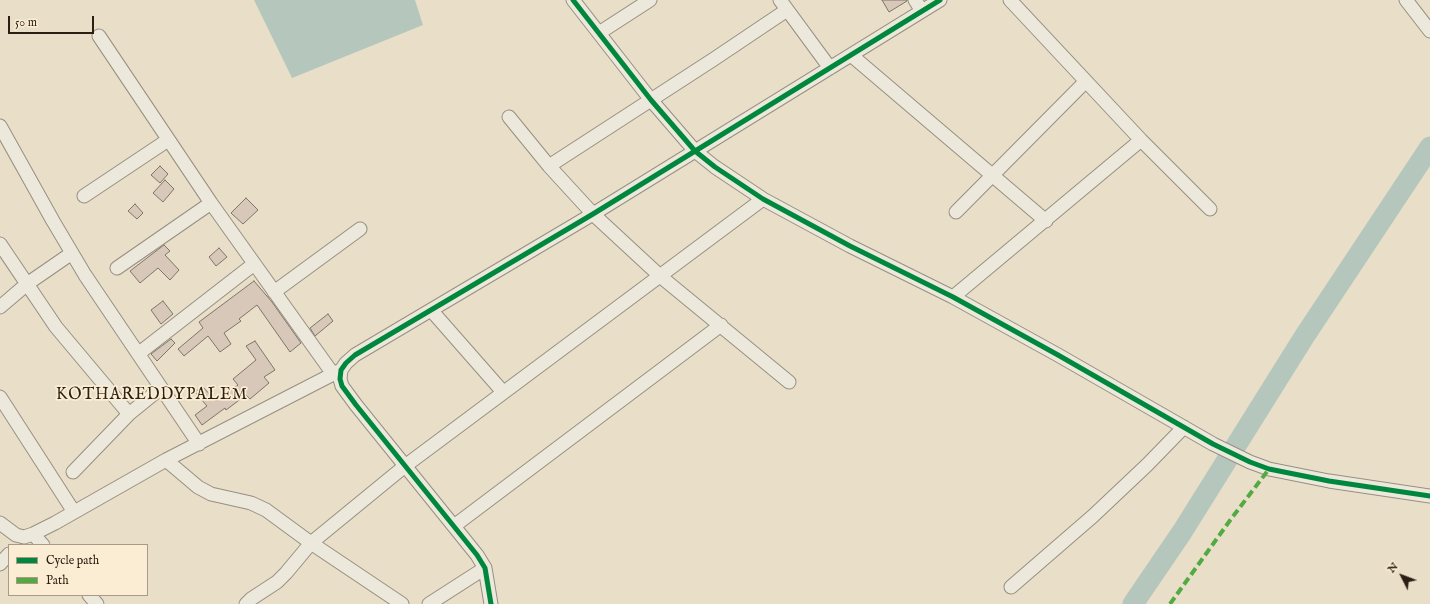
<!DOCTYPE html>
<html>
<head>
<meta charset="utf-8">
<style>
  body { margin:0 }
  #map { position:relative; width:1430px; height:604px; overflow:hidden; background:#e9dfc8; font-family:"IM FELL English",serif }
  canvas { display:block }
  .legend { position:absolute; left:8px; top:544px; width:140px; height:52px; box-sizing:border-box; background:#faedd3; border:1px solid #a89a86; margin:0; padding:5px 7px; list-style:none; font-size:12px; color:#2c1e12 }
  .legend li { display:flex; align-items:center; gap:8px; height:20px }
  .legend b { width:20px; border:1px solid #a89a86 }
  .north { position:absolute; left:1382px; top:556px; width:40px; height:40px; -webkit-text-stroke:3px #faedd3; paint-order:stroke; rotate:312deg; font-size:11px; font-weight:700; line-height:16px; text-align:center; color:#2c1e12 }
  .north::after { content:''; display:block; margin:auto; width:14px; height:18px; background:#2c1e12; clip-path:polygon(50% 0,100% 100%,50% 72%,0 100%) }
  .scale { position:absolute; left:8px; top:16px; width:86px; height:18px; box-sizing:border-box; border:2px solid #2c1e12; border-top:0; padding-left:5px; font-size:12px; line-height:14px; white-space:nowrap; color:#2c1e12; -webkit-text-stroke:3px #faedd3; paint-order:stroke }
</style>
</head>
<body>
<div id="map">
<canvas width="1430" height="604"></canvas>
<ul class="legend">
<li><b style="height:5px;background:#00873e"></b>Cycle path</li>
<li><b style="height:5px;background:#54aa42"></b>Path</li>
</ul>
<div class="north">N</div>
<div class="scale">50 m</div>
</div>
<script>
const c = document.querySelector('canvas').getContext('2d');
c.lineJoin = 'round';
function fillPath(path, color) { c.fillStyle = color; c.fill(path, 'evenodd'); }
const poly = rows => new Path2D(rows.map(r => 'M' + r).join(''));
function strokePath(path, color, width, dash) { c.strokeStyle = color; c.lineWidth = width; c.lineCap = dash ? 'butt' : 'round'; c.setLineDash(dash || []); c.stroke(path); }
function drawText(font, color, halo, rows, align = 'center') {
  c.font = font + ' "IM FELL English",serif'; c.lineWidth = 3.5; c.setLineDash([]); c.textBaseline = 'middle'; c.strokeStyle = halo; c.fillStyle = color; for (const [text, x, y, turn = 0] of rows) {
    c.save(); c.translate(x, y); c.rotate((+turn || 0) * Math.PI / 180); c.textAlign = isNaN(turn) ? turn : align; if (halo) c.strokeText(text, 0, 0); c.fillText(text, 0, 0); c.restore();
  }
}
const water = poly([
  [254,0,415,0,423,25,292,78]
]);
const river = poly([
  [1133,604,1182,532,1304,337,1430,147]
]);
const building = poly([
  [882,0,907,0,907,1,889,12,882,0],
  [160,166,168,174,160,183,151,175,160,166],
  [165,180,174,189,163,202,153,193,165,180],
  [246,198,258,210,243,224,231,213,246,198],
  [135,204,143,213,137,219,128,211,135,204],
  [164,245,170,251,165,255,179,270,170,280,158,268,140,283,130,271,164,245],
  [219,248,227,257,216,266,209,257,219,248],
  [254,281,272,302,301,343,290,352,257,305,239,319,241,321,224,333,231,344,220,352,208,336,184,356,178,349,203,328,199,322,254,281],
  [163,301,173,314,161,324,151,310,163,301],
  [328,314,333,321,315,336,310,328,328,314],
  [171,339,175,343,157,361,151,354,171,339],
  [255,341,275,370,264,377,269,383,250,399,246,395,226,410,225,408,202,425,195,415,207,406,195,392,202,386,216,401,238,385,233,379,256,360,246,346,255,341]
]);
const minor = poly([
  [573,0,651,100,695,151,715,167,763,199,850,246,953,297,1058,355,1213,444,1250,462,1269,469,1329,481,1430,496],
  [780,0,830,68],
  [915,0,922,11],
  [1010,0,1141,140,1210,209],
  [1406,0,1430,31],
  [599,33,650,0],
  [99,36,211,203,333,374],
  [851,55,1046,221],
  [509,117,549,166,593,214,660,276,789,382],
  [0,126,53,221,85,275,199,444],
  [549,166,714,59,787,10],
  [84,196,168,140],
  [956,212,1086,81],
  [0,244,56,327,129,414],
  [117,268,211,203],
  [274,292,360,229],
  [953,297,1141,140],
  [0,307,27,284,72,253],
  [431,310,503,392],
  [138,354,254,264],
  [0,397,74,512],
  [166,460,198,487,211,494,251,503,266,510,311,543,402,604],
  [73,472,129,414,161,388],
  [0,523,16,535,24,537,33,534,55,523,166,460,341,370],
  [454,526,721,325],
  [33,534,43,545],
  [0,564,9,554],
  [1011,587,1093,516,1147,465,1184,427],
  [89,595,97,604],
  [246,604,251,599,277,582,286,573,311,543,405,466,763,199],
  [429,604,485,568],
  [491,604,485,568,477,555,356,405,342,386,340,379,341,370,346,363,355,355,593,214,940,0]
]);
const quiet = poly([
  [1170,604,1231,519,1269,469]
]);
const cycleway = poly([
  [573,0,651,100,695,151,715,167,763,199,850,246,953,297,1058,355,1213,444,1250,462,1269,469,1329,481,1430,496],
  [491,604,485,568,477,555,356,405,342,386,340,379,341,370,346,363,355,355,593,214,940,0]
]);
const quarterNames = [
  ["KOTHAREDDYPALEM",152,396]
];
fillPath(water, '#b5c7bc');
strokePath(river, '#b5c7bc', 21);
fillPath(building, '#d7c8b9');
strokePath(building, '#7d7568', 1);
strokePath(minor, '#978f81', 15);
strokePath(minor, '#ece8dc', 13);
strokePath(quiet, '#54aa42', 4, [8, 4]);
strokePath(cycleway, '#00873e', 5);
c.letterSpacing = '1px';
drawText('16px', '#2c1e12', '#faedd3', quarterNames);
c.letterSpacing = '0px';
</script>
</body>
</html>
